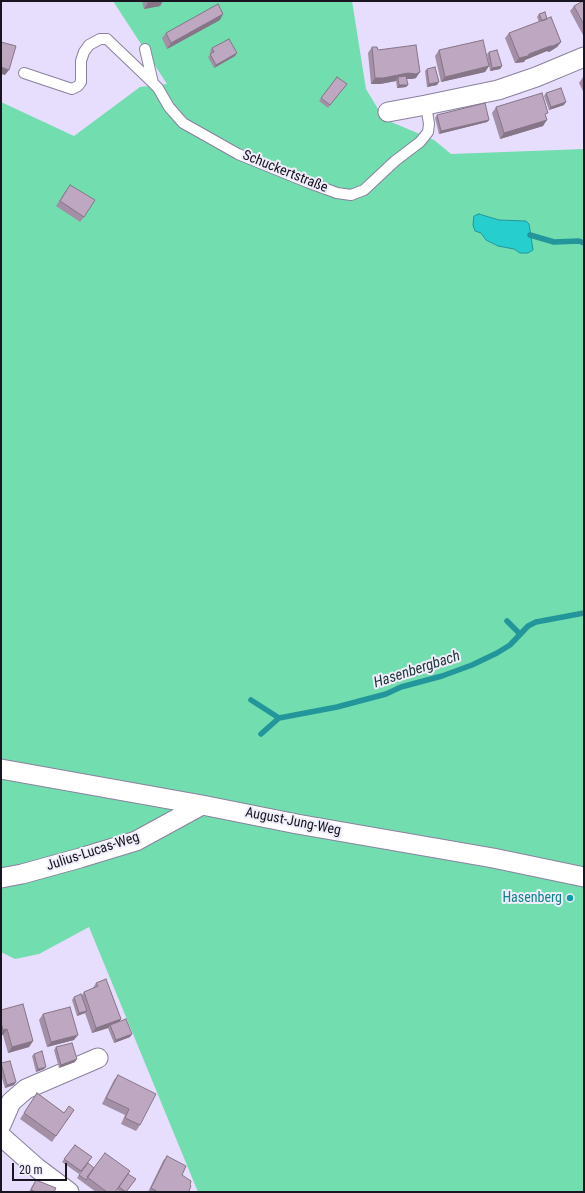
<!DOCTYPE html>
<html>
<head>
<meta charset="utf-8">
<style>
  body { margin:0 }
  #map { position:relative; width:585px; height:1193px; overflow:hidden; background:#e7ddfd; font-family:"Roboto Condensed",sans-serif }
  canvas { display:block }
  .frame { position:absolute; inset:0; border:2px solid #181520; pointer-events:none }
  .scale { position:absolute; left:12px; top:1163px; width:55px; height:18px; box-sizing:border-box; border:2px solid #181520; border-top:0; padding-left:5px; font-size:12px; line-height:14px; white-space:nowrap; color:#181520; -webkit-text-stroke:3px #f1eefb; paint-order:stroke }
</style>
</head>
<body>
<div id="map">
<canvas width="585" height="1193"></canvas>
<div class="frame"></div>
<div class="scale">20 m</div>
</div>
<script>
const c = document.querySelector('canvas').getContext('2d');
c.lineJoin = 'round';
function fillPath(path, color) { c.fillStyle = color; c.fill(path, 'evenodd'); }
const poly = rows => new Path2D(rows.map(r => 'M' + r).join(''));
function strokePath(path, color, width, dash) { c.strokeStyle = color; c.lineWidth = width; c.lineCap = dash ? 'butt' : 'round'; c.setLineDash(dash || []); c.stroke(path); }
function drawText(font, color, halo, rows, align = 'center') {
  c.font = font + ' "Roboto Condensed",sans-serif'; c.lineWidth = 4; c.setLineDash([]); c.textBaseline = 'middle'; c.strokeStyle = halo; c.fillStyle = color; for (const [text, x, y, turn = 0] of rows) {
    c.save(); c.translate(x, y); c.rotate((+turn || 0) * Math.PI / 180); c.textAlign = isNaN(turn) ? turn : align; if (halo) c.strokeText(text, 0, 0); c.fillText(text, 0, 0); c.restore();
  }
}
const green = poly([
  [113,1,352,1,366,89,384,119,434,140,451,154,584,149,584,1192,198,1192,89,927,39,954,15,959,1,952,1,102,74,136,140,87,167,84],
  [479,214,499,220,526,221,529,224,530,235,520,253,514,249,498,246,486,240,481,233]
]);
const water = poly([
  [479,214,499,220,526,221,529,224,533,250,528,253,520,253,514,249,498,246,486,240,481,233,475,231,473,225,474,216,479,214]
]);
const stream = poly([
  [530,235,554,242,579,241,584,243],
  [507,621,520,634],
  [251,700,279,718,337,707,386,694,401,687,442,676,472,665,497,653,510,645,528,626,536,622,584,613],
  [261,734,279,718]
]);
const lane = poly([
  [145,49,153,83,158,88,169,107,183,123,238,154,307,182,337,193,351,195,364,190,395,161,420,142,428,132,429,124,426,105],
  [24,73,72,89,78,86,81,82,81,61,84,52,89,45,100,39,107,39,153,83]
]);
const street = poly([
  [388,112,426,105,498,90,536,77,584,57],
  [1,769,202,805,297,824,493,858,584,877],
  [1,878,22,874,80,858,136,841,202,805],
  [1,1125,11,1102,26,1089,98,1058],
  [1,1136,37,1168,69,1192]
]);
const wall = poly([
  [142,1,163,1,160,6,144,9],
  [584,1,584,34,583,35,570,11,574,6],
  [539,14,547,19,561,42,557,47,549,52,547,51,525,60,524,62,515,63,505,38,509,33,539,22,537,17],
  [220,20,167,49,162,38,166,33],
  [372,47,378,50,416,78,412,79,407,79,406,87,397,88,396,81,380,84,371,84,368,53],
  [212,48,235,56,214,68,208,57,211,54,210,51],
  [439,50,489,66,485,72,441,82,435,56],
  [489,52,502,66,500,69,490,71,487,54],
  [427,69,437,85,427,87,425,71],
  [337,77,347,84,328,108,319,101],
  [583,77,584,77,584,93,579,83],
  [546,93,564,105,549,110,544,96],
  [496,107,546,117,543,126,500,139,492,113],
  [437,115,489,120,487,122,439,134,435,118],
  [66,190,84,217,80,222,56,206],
  [96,983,121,1019,119,1022,132,1034,130,1037,114,1043,108,1028,92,1033,85,1013,77,1016,72,1000,74,997,82,995,84,992,93,988],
  [1,1010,33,1041,29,1047,8,1053,3,1035,1,1035],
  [43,1014,74,1040,47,1047,39,1020],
  [56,1047,75,1062,59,1068,54,1050],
  [34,1054,44,1069,36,1072,32,1056],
  [1,1063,14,1085,5,1088,1,1075],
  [118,1075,140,1125,136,1131,121,1124,125,1115,102,1104,114,1080],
  [37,1093,64,1113,74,1110,52,1142,20,1119],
  [75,1145,92,1157,79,1174,62,1162],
  [167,1156,190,1185,189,1191,191,1192,148,1192,163,1161],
  [94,1168,128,1174,126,1192,120,1192,117,1190,115,1192,96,1192,77,1178,79,1175],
  [36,1180,54,1192,29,1192,32,1186]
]);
const shadedWall = poly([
  [159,1,163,1,160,6,144,9,148,3],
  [223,14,220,20,167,49,171,43],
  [561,42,557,47,549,52,547,51,525,60,524,62,515,63,519,58],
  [237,53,235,56,214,68,216,65],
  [489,66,485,72,441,82,445,77],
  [502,66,500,69,490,71,492,68],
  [1,67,9,70,5,75,1,74],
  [420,72,416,78,412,79,404,79,398,77,396,81,380,84,371,84,375,78],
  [439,82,437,85,427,87,429,84],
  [399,85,408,85,406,87,397,88],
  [566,102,564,105,549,110,551,107],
  [489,120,487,122,439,134,441,131],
  [547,120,543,126,500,139,504,133],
  [87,1011,85,1013,77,1016,79,1013],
  [121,1019,117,1024,110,1025,108,1028,92,1033,96,1028],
  [7,1029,3,1035,1,1035,1,1033,3,1030],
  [132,1034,130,1037,114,1043,116,1040],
  [78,1035,74,1040,47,1047,51,1042],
  [33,1041,29,1047,8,1053,12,1047],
  [77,1059,75,1062,59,1068,61,1065],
  [46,1067,44,1069,36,1072,38,1069],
  [16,1082,14,1085,5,1088,7,1085]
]);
const building = poly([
  [147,1,159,1,148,3,147,1],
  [583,1,584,1,584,25,574,6,583,1],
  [218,4,223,14,171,43,166,33,218,4],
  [545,12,547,19,542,21,539,14,545,12],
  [551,17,561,42,553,46,550,46,529,54,528,56,519,58,509,33,551,17],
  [229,39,237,53,216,65,210,54,214,52,212,48,229,39],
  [483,40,489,66,445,77,439,50,483,40],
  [1,42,16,46,9,70,1,67,1,42],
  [416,45,420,72,416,74,408,73,383,78,375,78,372,47,377,47,378,50,416,45],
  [497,50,502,66,492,68,489,52,497,50],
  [435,67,439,82,429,84,427,69,435,67],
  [406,76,408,85,399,85,398,77,406,76],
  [337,77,347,84,330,105,321,98,337,77],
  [561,88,566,102,551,107,546,93,561,88],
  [542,93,548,113,545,114,547,120,504,133,496,107,542,93],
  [485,103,489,120,441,131,437,115,485,103],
  [70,185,95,200,84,217,60,201,70,185],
  [106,979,121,1019,96,1028,84,992,98,986,96,983,106,979],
  [81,994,87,1011,79,1013,74,997,81,994],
  [23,1004,33,1041,12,1047,7,1029,3,1030,1,1023,1,1010,23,1004],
  [70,1007,78,1035,51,1042,43,1014,70,1007],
  [126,1019,132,1034,116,1040,110,1025,126,1019],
  [72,1043,77,1059,61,1065,56,1047,72,1043],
  [42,1051,46,1067,38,1069,34,1054,42,1051],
  [10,1061,16,1082,7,1085,1,1063,10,1061],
  [118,1075,156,1094,140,1125,125,1118,129,1109,106,1098,118,1075],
  [37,1093,64,1113,69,1106,74,1110,56,1136,24,1113,37,1093],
  [75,1145,92,1157,81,1171,64,1159,75,1145],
  [105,1153,130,1171,115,1192,107,1192,87,1177,105,1153],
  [167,1156,186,1166,182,1175,191,1181,190,1185,191,1186,189,1191,191,1192,158,1192,151,1188,167,1156],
  [88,1163,94,1168,86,1180,79,1175,88,1163],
  [128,1174,136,1179,126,1192,119,1187,128,1174],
  [36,1180,56,1188,54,1192,36,1192,31,1190,36,1180]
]);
const markers = [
  [570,898,4,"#0f9aa8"]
];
const streetNames = [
  ["Schuckertstraße",285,172,22],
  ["August-Jung-Weg",293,822,11],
  ["Julius-Lucas-Weg",93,852,-18]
];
const cultureNames = [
  ["Hasenberg",562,898]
];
const waterNames = [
  ["Hasenbergbach",417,670,-18]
];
fillPath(green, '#72ddaf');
fillPath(water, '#26cece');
strokePath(water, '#22969a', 1);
strokePath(stream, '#22969a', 5.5);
strokePath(lane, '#8a819e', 12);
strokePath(street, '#8a819e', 21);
strokePath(lane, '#fff', 10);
strokePath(street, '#fff', 19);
fillPath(wall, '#a390a6');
fillPath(shadedWall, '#857587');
fillPath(building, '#bea7c1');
strokePath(building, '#857587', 1);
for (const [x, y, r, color] of markers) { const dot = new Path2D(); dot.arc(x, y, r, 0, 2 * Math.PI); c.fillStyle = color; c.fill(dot); strokePath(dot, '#f1eefb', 1.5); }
drawText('14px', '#181520', '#f1eefb', streetNames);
drawText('14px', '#0d838f', '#f1eefb', cultureNames, 'right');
drawText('italic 15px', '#1d3636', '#f1eefb', waterNames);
</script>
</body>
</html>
